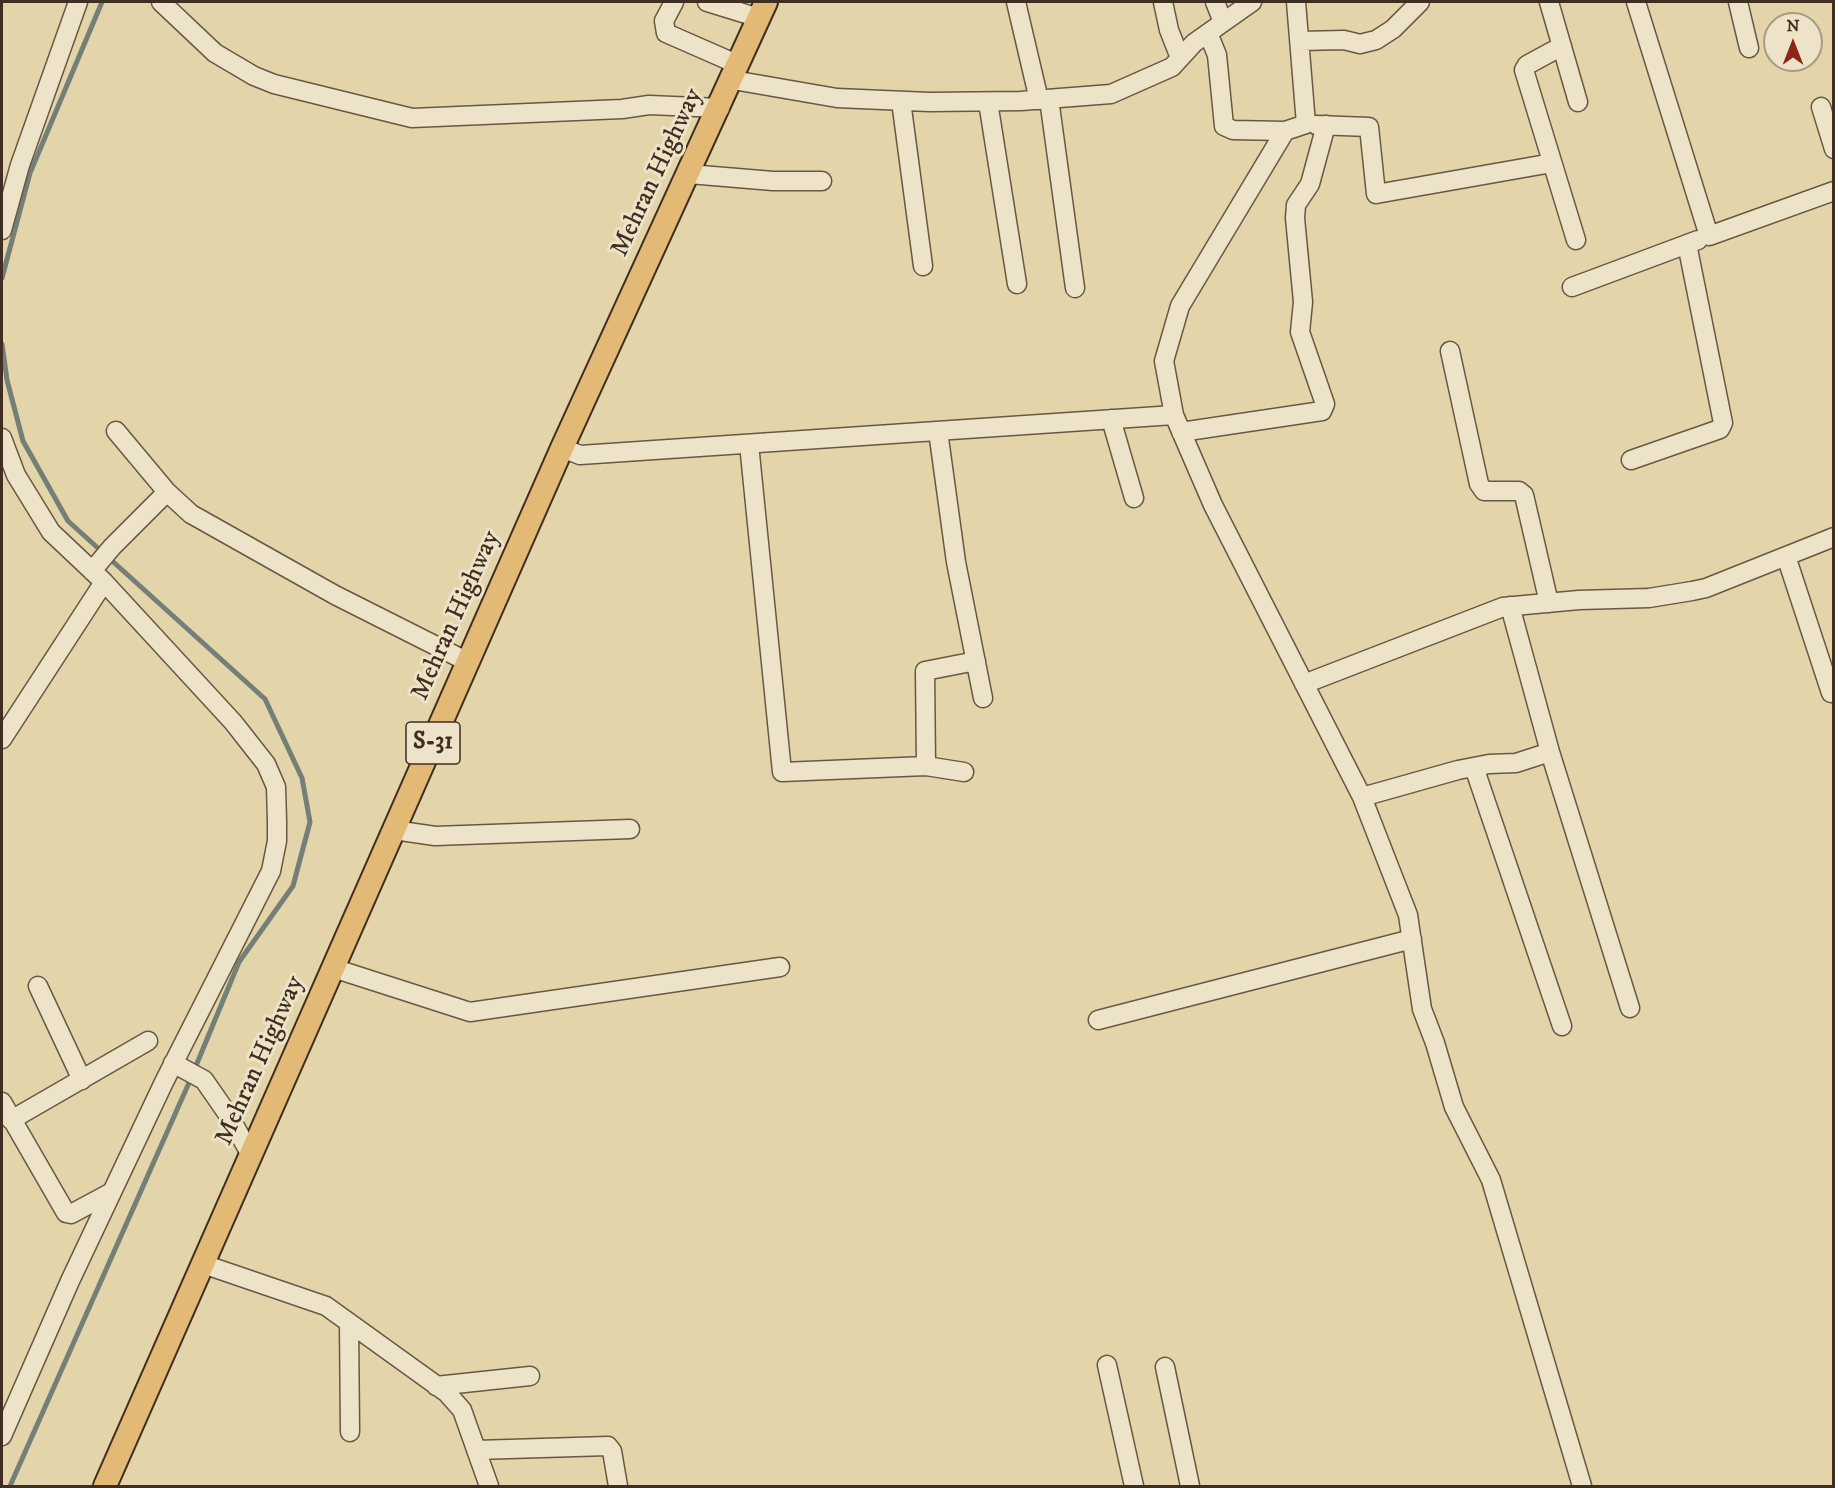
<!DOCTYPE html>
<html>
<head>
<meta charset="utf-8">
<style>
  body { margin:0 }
  #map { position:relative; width:1835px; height:1488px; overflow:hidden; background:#e3d4aa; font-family:"IM FELL DW Pica",serif }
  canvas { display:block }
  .frame { position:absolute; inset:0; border:3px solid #3f2e21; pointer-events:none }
  .north { position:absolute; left:1763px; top:12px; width:60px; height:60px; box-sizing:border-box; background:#ede3c8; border:2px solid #a79b85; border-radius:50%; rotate:0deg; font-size:16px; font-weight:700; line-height:24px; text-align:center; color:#3f2e21 }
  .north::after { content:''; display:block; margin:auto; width:21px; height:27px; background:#8f2418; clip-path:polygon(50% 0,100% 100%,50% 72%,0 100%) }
</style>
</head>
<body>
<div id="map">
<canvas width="1835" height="1488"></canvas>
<div class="frame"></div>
<div class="north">N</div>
</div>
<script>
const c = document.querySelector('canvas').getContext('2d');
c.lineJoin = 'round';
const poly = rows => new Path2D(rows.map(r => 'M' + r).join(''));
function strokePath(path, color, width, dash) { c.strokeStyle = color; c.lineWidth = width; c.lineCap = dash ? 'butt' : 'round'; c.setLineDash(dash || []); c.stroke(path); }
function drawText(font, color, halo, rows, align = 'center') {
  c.font = font + ' "IM FELL DW Pica",serif'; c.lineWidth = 6; c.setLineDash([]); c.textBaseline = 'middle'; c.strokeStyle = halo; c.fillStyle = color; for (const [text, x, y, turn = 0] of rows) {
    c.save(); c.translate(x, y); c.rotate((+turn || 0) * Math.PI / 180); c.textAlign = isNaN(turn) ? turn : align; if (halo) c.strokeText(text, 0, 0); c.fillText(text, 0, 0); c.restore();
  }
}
const stream = poly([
  [2,278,30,173,102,2],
  [2,344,7,380,23,441,68,521,265,699,302,778,310,822,293,886,239,962,188,1085,10,1486]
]);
const minor = poly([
  [161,2,215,53,254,76,274,84,412,118,622,109,649,105,720,108],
  [674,2,664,21,666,33,739,65],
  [707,2,759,18],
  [1016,2,1039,100],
  [1163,2,1169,30,1180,58],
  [1215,2,1223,22],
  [1296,2,1306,124,1285,131,1180,306,1164,361,1174,415,1213,505,1362,797,1408,915,1422,1009,1435,1043,1454,1107,1491,1180,1582,1486],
  [1549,2,1578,102],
  [1636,2,1709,236,1834,191],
  [1738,2,1749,48],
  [1208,33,1217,55,1224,126,1233,130,1285,131],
  [1300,41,1344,40,1360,44,1376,40,1393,29,1420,2],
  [1562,46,1527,65,1524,70,1576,240],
  [733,80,837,98,929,102,1021,101,1111,94,1172,67,1194,43,1252,2],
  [1049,99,1075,288],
  [901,101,923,266],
  [988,102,1017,284],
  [1821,107,1834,149],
  [1316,125,1369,127,1376,194,1552,163],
  [689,174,773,181,822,181],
  [2,230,20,165,78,2],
  [1572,287,1698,240],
  [1450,351,1479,484,1484,491,1519,491,1524,495,1549,603],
  [1111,419,1134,498],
  [116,431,167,492,191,514,335,595,468,662],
  [938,431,956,562,983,698],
  [1181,432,1322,411,1325,404,1300,332,1303,302,1295,218,1296,205,1310,184,1326,125],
  [2,438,16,475,51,532,104,582,233,722,266,764,276,787,277,821,277,841,271,871,164,1082,70,1281,2,1436],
  [749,444,782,772,926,766,964,772],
  [562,448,580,455,1174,415],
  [1631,460,1720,429,1723,423,1687,244],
  [1786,556,1831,693],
  [92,571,112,547,167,492],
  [1510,606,1550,752,1630,1008],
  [1304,684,1503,607,1579,600,1649,598,1692,591,1706,588,1834,537],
  [2,739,104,582],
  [926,766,925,671,976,661],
  [1474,767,1562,1026],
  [1362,797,1458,770,1489,764,1516,763,1550,752],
  [394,830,435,836,630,829],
  [333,968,470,1012,780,967],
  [38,986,82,1080],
  [1098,1020,1412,939],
  [173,1063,204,1080,229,1116,251,1155],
  [2,1102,66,1213,71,1214,112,1192],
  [11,1120,148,1041],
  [203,1264,326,1306,447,1393,462,1410,489,1486],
  [349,1323,350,1432],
  [1107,1365,1134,1486],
  [1165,1367,1190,1486],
  [436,1386,530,1376],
  [476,1450,608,1446,612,1451,618,1486]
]);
const major = poly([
  [105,1486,562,448,766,2]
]);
const shields = [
  [433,743,54]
];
const shieldNames = [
  ["S-31",433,743]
];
const streetNames = [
  ["Mehran Highway",658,173,-65],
  ["Mehran Highway",457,616,-66],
  ["Mehran Highway",261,1061,-66]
];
strokePath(stream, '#748077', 5);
strokePath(minor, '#685843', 21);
strokePath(major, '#3f2e21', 26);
strokePath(minor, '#ede3c8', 18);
strokePath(major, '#e2ba75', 22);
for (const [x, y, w] of shields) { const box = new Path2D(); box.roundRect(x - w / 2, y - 21, w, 42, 4.5); c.fillStyle = '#ede3c8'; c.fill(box); strokePath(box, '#3f2e21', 1.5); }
drawText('bold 24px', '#3f2e21', null, shieldNames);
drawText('26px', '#3f2e21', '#ede3c8', streetNames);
</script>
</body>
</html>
